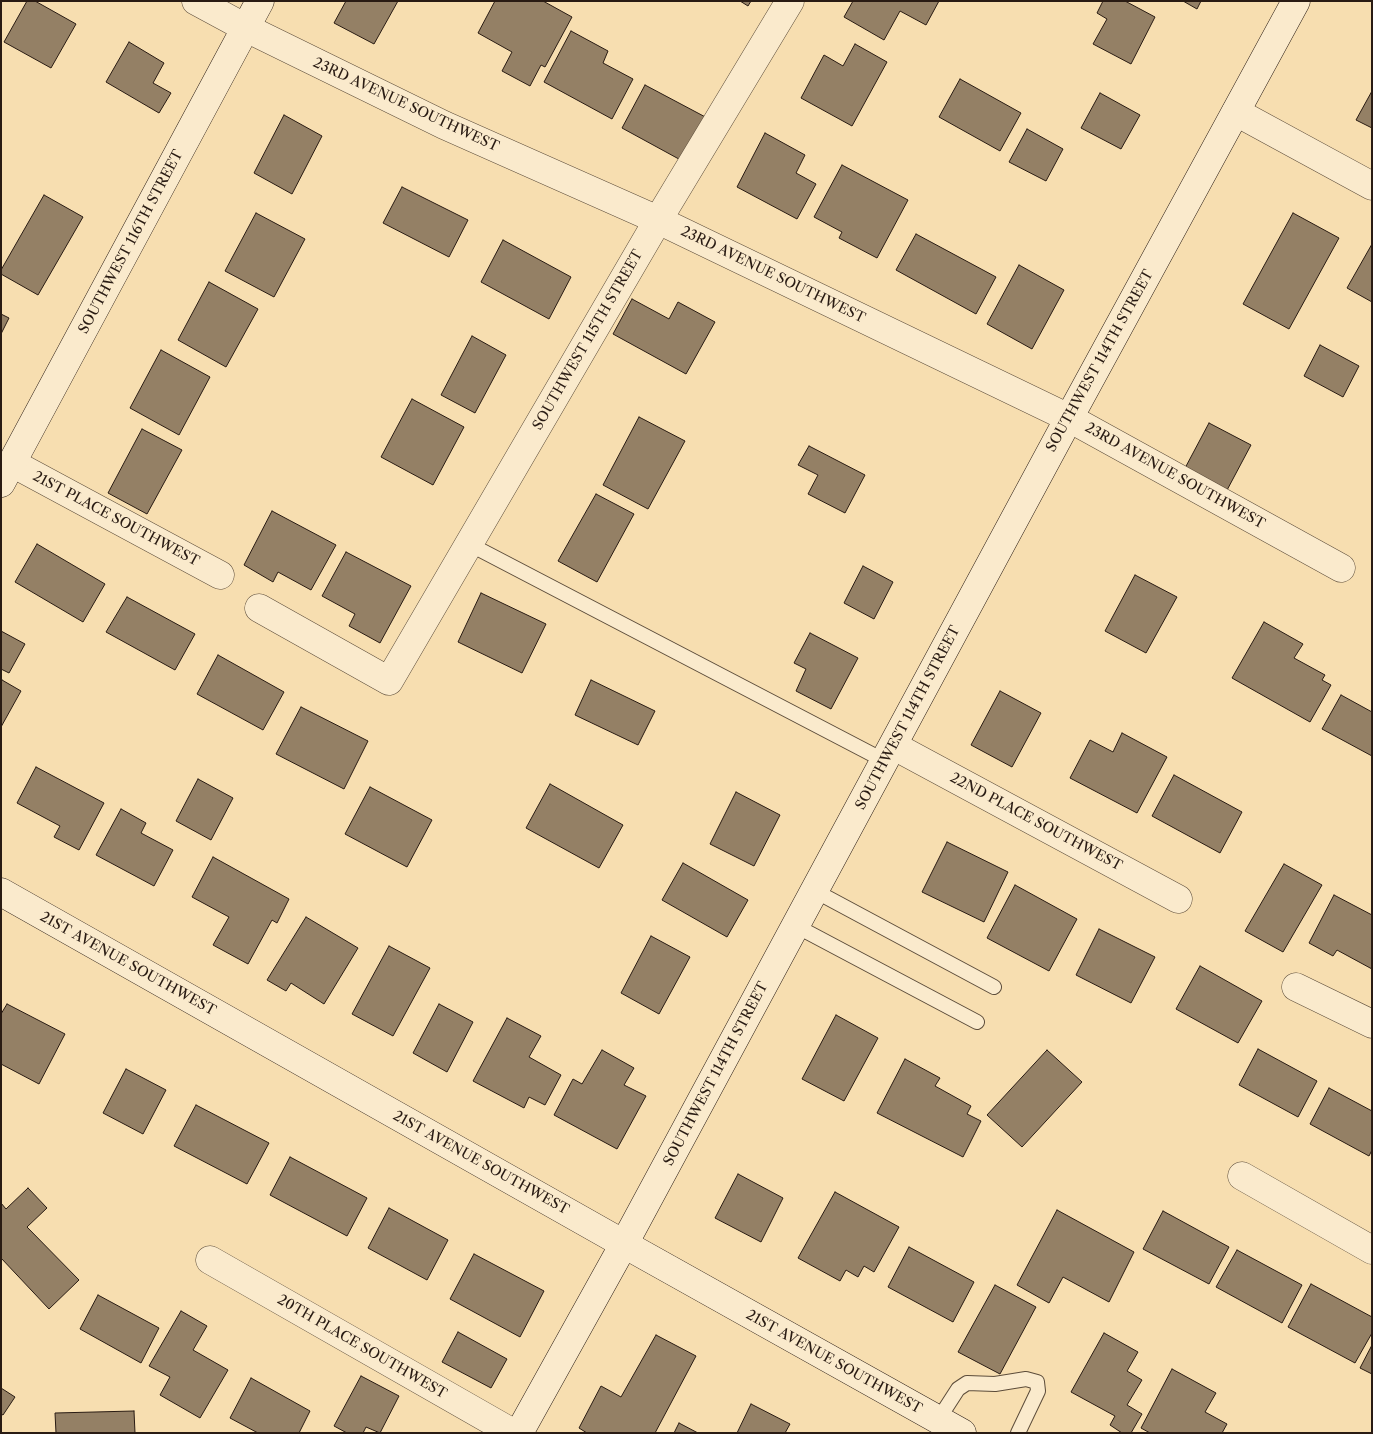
<!DOCTYPE html>
<html>
<head>
<meta charset="utf-8">
<style>
  body { margin:0 }
  #map { position:relative; width:1373px; height:1434px; overflow:hidden; background:#f7deb0; font-family:"Libre Caslon Text",serif }
  canvas { display:block }
  .frame { position:absolute; inset:0; border:2px solid #291b13; pointer-events:none }
</style>
</head>
<body>
<div id="map">
<canvas width="1373" height="1434"></canvas>
<div class="frame"></div>
</div>
<script>
const c = document.querySelector('canvas').getContext('2d');
c.lineJoin = 'round';
function fillPath(path, color) { c.fillStyle = color; c.fill(path, 'evenodd'); }
const poly = rows => new Path2D(rows.map(r => 'M' + r).join(''));
function strokePath(path, color, width, dash) { c.strokeStyle = color; c.lineWidth = width; c.lineCap = dash ? 'butt' : 'round'; c.setLineDash(dash || []); c.stroke(path); }
function drawText(font, color, halo, rows, align = 'center') {
  c.font = font + ' "Libre Caslon Text",serif'; c.lineWidth = 4.5; c.setLineDash([]); c.textBaseline = 'middle'; c.strokeStyle = halo; c.fillStyle = color; for (const [text, x, y, turn = 0] of rows) {
    c.save(); c.translate(x, y); c.rotate((+turn || 0) * Math.PI / 180); c.textAlign = isNaN(turn) ? turn : align; if (halo) c.strokeText(text, 0, 0); c.fillText(text, 0, 0); c.restore();
  }
}
const building = poly([
  [27,1,35,1,76,24,51,68,4,42,27,1],
  [346,1,398,1,374,44,334,23,346,1],
  [495,1,543,1,572,17,545,67,541,65,530,86,502,71,512,52,478,33,495,1],
  [740,1,751,1,748,6,740,1],
  [853,1,939,1,926,25,900,11,884,40,844,17,853,1],
  [1103,1,1125,1,1155,17,1131,64,1093,44,1107,19,1097,13,1103,1],
  [1183,1,1201,1,1197,9,1183,1],
  [571,31,608,51,603,63,633,79,612,119,544,82,571,31],
  [129,42,164,63,153,83,171,93,159,113,106,82,129,42],
  [855,44,887,62,852,126,801,98,824,55,843,66,855,44],
  [960,79,1021,113,1000,151,939,117,960,79],
  [645,85,711,120,688,164,622,128,645,85],
  [1372,91,1372,128,1356,120,1372,91],
  [1100,93,1140,115,1121,149,1081,128,1100,93],
  [284,115,322,136,292,194,254,173,284,115],
  [1027,129,1063,149,1046,181,1009,162,1027,129],
  [765,133,805,155,796,173,816,184,797,219,737,187,765,133],
  [842,165,908,200,877,258,839,238,842,232,814,217,842,165],
  [402,187,468,220,449,257,383,223,402,187],
  [44,195,83,217,38,295,1,274,1,270,44,195],
  [256,213,305,239,274,297,225,271,256,213],
  [1293,213,1339,238,1289,329,1243,304,1293,213],
  [916,234,996,277,976,314,896,270,916,234],
  [503,240,571,277,549,319,481,282,503,240],
  [1372,244,1372,302,1347,288,1372,244],
  [1019,265,1064,290,1032,349,987,324,1019,265],
  [209,282,258,309,226,367,178,340,209,282],
  [632,299,669,319,678,302,715,322,686,374,613,334,632,299],
  [1,314,9,318,1,334,1,314],
  [472,336,506,355,475,413,441,395,472,336],
  [1320,345,1359,366,1343,397,1304,376,1320,345],
  [161,350,210,377,179,435,130,408,161,350],
  [412,399,464,427,433,485,381,457,412,399],
  [639,417,685,441,648,509,603,485,639,417],
  [1209,423,1251,445,1226,492,1184,470,1209,423],
  [142,429,182,450,147,514,108,493,142,429],
  [809,446,865,475,845,513,808,494,818,475,798,465,809,446],
  [596,494,634,514,597,582,558,561,596,494],
  [272,511,336,545,311,590,278,572,273,582,244,565,272,511],
  [37,544,105,584,83,622,15,582,37,544],
  [346,552,411,586,380,643,349,626,355,614,322,596,346,552],
  [863,566,893,582,874,619,844,603,863,566],
  [1135,575,1177,597,1146,653,1105,631,1135,575],
  [481,593,546,624,522,673,458,642,481,593],
  [127,597,195,634,175,670,106,632,127,597],
  [1264,622,1303,644,1294,658,1325,675,1322,680,1331,685,1310,722,1232,678,1264,622],
  [1,631,25,644,9,673,1,669,1,631],
  [810,633,858,658,831,709,796,691,806,669,794,663,810,633],
  [218,655,284,692,263,730,197,694,218,655],
  [2,680,21,691,1,727,1,681,2,680],
  [591,680,655,711,638,745,575,715,591,680],
  [1000,691,1041,713,1012,767,971,745,1000,691],
  [1341,695,1372,712,1372,756,1322,729,1341,695],
  [301,707,368,741,344,789,276,754,301,707],
  [1122,733,1167,757,1137,813,1070,778,1090,740,1113,752,1122,733],
  [36,767,104,803,79,850,54,837,60,826,17,803,36,767],
  [1174,775,1242,812,1220,853,1152,816,1174,775],
  [198,779,233,798,211,840,176,821,198,779],
  [550,784,623,825,599,868,526,828,550,784],
  [370,787,432,820,407,867,345,834,370,787],
  [736,792,780,815,754,866,710,844,736,792],
  [121,809,146,823,141,833,173,850,154,886,96,855,121,809],
  [947,842,1008,872,984,922,922,892,947,842],
  [213,857,289,899,277,923,272,920,248,964,213,945,229,917,192,897,213,857],
  [683,863,748,900,727,937,662,900,683,863],
  [1284,864,1322,885,1283,952,1245,931,1284,864],
  [1015,885,1077,919,1049,971,987,938,1015,885],
  [1334,895,1372,915,1372,969,1337,950,1333,956,1309,943,1334,895],
  [306,917,358,948,324,1004,291,983,286,991,267,980,306,917],
  [1099,929,1155,957,1131,1003,1076,975,1099,929],
  [651,936,690,957,659,1014,621,993,651,936],
  [389,946,430,968,393,1036,352,1014,389,946],
  [1200,966,1262,1001,1238,1043,1176,1009,1200,966],
  [7,1004,65,1034,39,1084,1,1064,1,1014,7,1004],
  [439,1004,473,1022,447,1072,413,1053,439,1004],
  [836,1015,878,1038,844,1101,802,1079,836,1015],
  [507,1018,541,1036,529,1057,561,1075,545,1105,529,1097,524,1108,473,1081,507,1018],
  [1258,1049,1317,1081,1298,1117,1239,1085,1258,1049],
  [602,1050,634,1068,624,1085,646,1096,617,1149,554,1115,573,1079,582,1084,602,1050],
  [1047,1050,1082,1082,1022,1147,987,1115,1047,1050],
  [905,1059,940,1078,935,1086,971,1106,967,1114,981,1121,963,1157,877,1113,905,1059],
  [126,1069,166,1090,143,1134,103,1113,126,1069],
  [1329,1088,1372,1111,1372,1150,1369,1156,1310,1124,1329,1088],
  [196,1105,269,1143,247,1184,174,1146,196,1105],
  [290,1157,367,1198,347,1236,270,1195,290,1157],
  [738,1174,783,1198,761,1242,715,1218,738,1174],
  [28,1188,47,1208,27,1227,79,1280,49,1309,1,1258,1,1203,6,1209,28,1188],
  [835,1192,899,1227,874,1272,864,1266,858,1277,846,1270,840,1281,798,1258,835,1192],
  [389,1208,448,1240,427,1280,368,1248,389,1208],
  [1057,1210,1134,1252,1109,1302,1063,1277,1049,1303,1017,1285,1057,1210],
  [1163,1211,1229,1247,1209,1284,1143,1249,1163,1211],
  [909,1247,974,1282,953,1322,888,1287,909,1247],
  [1237,1250,1302,1285,1282,1323,1216,1287,1237,1250],
  [474,1254,544,1291,520,1337,450,1299,474,1254],
  [1311,1284,1372,1317,1372,1333,1355,1363,1288,1327,1311,1284],
  [995,1285,1036,1307,1000,1374,958,1352,995,1285],
  [98,1295,159,1328,141,1363,80,1329,98,1295],
  [181,1311,207,1326,193,1350,228,1370,200,1418,160,1395,170,1377,149,1366,181,1311],
  [458,1332,507,1359,491,1388,442,1362,458,1332],
  [1104,1333,1138,1352,1127,1371,1142,1380,1127,1405,1142,1414,1131,1433,1122,1433,1110,1425,1115,1416,1071,1392,1104,1333],
  [656,1335,696,1356,655,1433,587,1433,579,1428,601,1386,621,1397,656,1335],
  [1372,1345,1372,1374,1360,1368,1372,1345],
  [1172,1369,1216,1393,1205,1412,1227,1424,1222,1433,1150,1433,1141,1428,1172,1369],
  [361,1376,399,1396,380,1433,366,1427,363,1433,347,1433,334,1426,361,1376],
  [251,1378,310,1411,299,1433,258,1433,230,1418,251,1378],
  [1,1388,15,1397,3,1415,1,1414,1,1388],
  [751,1404,790,1424,785,1433,737,1433,751,1404],
  [134,1411,135,1433,56,1433,55,1413,134,1411],
  [679,1423,698,1433,674,1433,679,1423]
]);
const lane = poly([
  [469,544,885,761],
  [815,891,994,987],
  [796,926,977,1022],
  [938,1420,958,1389,967,1383,995,1384,1026,1379,1037,1382,1038,1391,1018,1433]
]);
const street = poly([
  [196,1,246,28,444,125,658,220,1069,418,1341,568],
  [1236,112,1372,186],
  [12,463,220,575],
  [259,608,389,681,658,220,790,1],
  [894,746,1178,899],
  [1296,987,1372,1024],
  [1242,1176,1372,1250],
  [210,1260,513,1433]
]);
const secondary = poly([
  [1,483,260,1],
  [1,892,624,1244,962,1433],
  [519,1433,624,1244,1069,418,1296,1]
]);
const streetNames = [
  ["23RD AVENUE SOUTHWEST",406,105,25],
  ["SOUTHWEST 116TH STREET",131,242,-62],
  ["23RD AVENUE SOUTHWEST",773,275,26],
  ["SOUTHWEST 115TH STREET",588,340,-60],
  ["SOUTHWEST 114TH STREET",1100,361,-61],
  ["23RD AVENUE SOUTHWEST",1175,476,29],
  ["21ST PLACE SOUTHWEST",116,519,28],
  ["SOUTHWEST 114TH STREET",908,718,-62],
  ["22ND PLACE SOUTHWEST",1036,822,28],
  ["21ST AVENUE SOUTHWEST",128,964,29],
  ["SOUTHWEST 114TH STREET",716,1074,-62],
  ["21ST AVENUE SOUTHWEST",481,1163,29],
  ["20TH PLACE SOUTHWEST",362,1347,30],
  ["21ST AVENUE SOUTHWEST",834,1362,29]
];
fillPath(building, '#948065');
strokePath(building, '#291b13', 1);
strokePath(lane, '#5c4c3a', 16);
strokePath(street, '#5c4c3a', 29);
strokePath(secondary, '#291b13', 29);
strokePath(lane, '#faeacc', 14);
strokePath(street, '#faeacc', 28);
strokePath(secondary, '#faeacc', 28);
drawText('14px', '#291b13', '#faeacc', streetNames);
</script>
</body>
</html>
